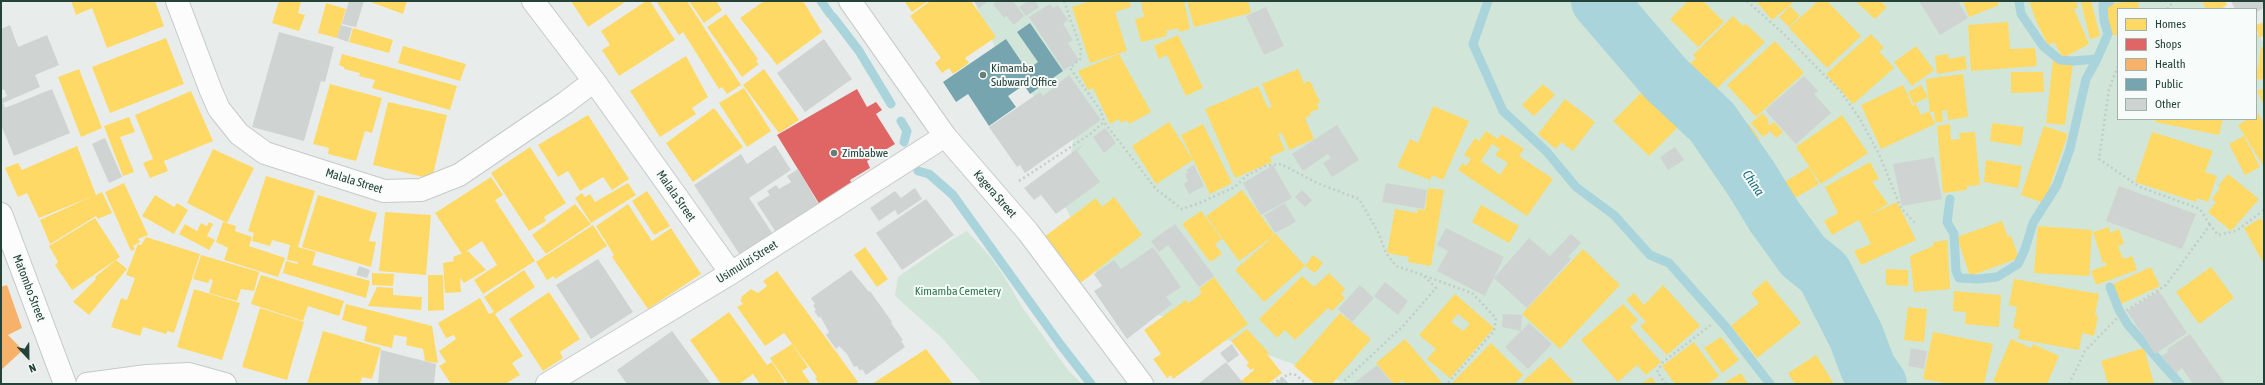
<!DOCTYPE html>
<html>
<head>
<meta charset="utf-8">
<style>
  body { margin:0 }
  #map { position:relative; width:2265px; height:385px; overflow:hidden; background:#e8edeb; font-family:"Asap Condensed",sans-serif }
  canvas { display:block }
  .frame { position:absolute; inset:0; border:2px solid #24423a; pointer-events:none }
  .legend { position:absolute; left:2117px; top:8px; width:140px; height:112px; box-sizing:border-box; background:#f7fbf9; border:1px solid #a3b1ad; margin:0; padding:5px 7px; list-style:none; font-size:12px; color:#24423a }
  .legend li { display:flex; align-items:center; gap:8px; height:20px }
  .legend b { width:20px; border:1px solid #a3b1ad }
  .north { position:absolute; left:8px; top:337px; width:40px; height:40px; -webkit-text-stroke:3px #f7fbf9; paint-order:stroke; rotate:158deg; font-size:11px; font-weight:700; line-height:16px; text-align:center; color:#24423a }
  .north::after { content:''; display:block; margin:auto; width:14px; height:18px; background:#24423a; clip-path:polygon(50% 0,100% 100%,50% 72%,0 100%) }
</style>
</head>
<body>
<div id="map">
<canvas width="2265" height="385"></canvas>
<div class="frame"></div>
<ul class="legend">
<li><b style="height:11px;background:#ffd966"></b>Homes</li>
<li><b style="height:11px;background:#e06666"></b>Shops</li>
<li><b style="height:11px;background:#f6b26b"></b>Health</li>
<li><b style="height:11px;background:#76a5af"></b>Public</li>
<li><b style="height:11px;background:#cfd4d2"></b>Other</li>
</ul>
<div class="north">N</div>
</div>
<script>
const c = document.querySelector('canvas').getContext('2d');
c.lineJoin = 'round';
function fillPath(path, color) { c.fillStyle = color; c.fill(path, 'evenodd'); }
const poly = rows => new Path2D(rows.map(r => 'M' + r).join(''));
function strokePath(path, color, width, dash) { c.strokeStyle = color; c.lineWidth = width; c.lineCap = dash ? 'butt' : 'round'; c.setLineDash(dash || []); c.stroke(path); }
function drawText(font, color, halo, rows, align = 'center') {
  c.font = font + ' "Asap Condensed",sans-serif'; c.lineWidth = 4; c.setLineDash([]); c.textBaseline = 'middle'; c.strokeStyle = halo; c.fillStyle = color; for (const [text, x, y, turn = 0] of rows) {
    c.save(); c.translate(x, y); c.rotate((+turn || 0) * Math.PI / 180); c.textAlign = isNaN(turn) ? turn : align; if (halo) c.strokeText(text, 0, 0); c.fillText(text, 0, 0); c.restore();
  }
}
const green = poly([
  [974,1,2213,1,2228,9,2118,9,2118,119,2256,119,2256,32,2264,43,2264,384,1348,384,1107,296,1064,204,1074,133,1005,69],
  [967,231,989,255,1004,276,1022,307,1068,370,1082,384,982,384,942,338,895,296,898,277,951,240]
]);
const homes = poly([
  [71,1,155,1,164,26,107,48,92,8,76,15],
  [279,1,301,1,298,13,305,15,299,31,272,23],
  [368,1,407,1,403,14],
  [571,1,623,1,624,3,588,27],
  [646,1,650,1,675,40,619,76,602,50,610,45,601,31],
  [656,1,687,1,741,85,727,94,722,87,719,89,683,32,679,35],
  [689,1,716,1,722,10,704,23],
  [764,1,803,1,822,32,777,65,740,18],
  [904,1,928,1,912,12],
  [930,1,971,1,996,37,965,58,969,63,953,74,949,68,942,73,935,63,941,58,910,16],
  [1091,1,1129,1,1131,7,1115,12,1127,51,1090,63,1072,7],
  [1141,1,1184,1,1190,29,1179,32,1178,28,1166,31,1167,36,1141,42,1135,19,1144,17],
  [1187,1,1248,1,1251,13,1194,27],
  [1688,1,1703,1,1724,22,1698,47,1670,19],
  [1756,1,1795,1,1772,20],
  [1818,1,1827,1,1861,36,1827,68,1789,28],
  [1855,1,1880,1,1887,7,1875,19],
  [1963,1,1998,1,1999,5,1969,17],
  [2029,1,2076,1,2078,8,2074,9,2089,44,2063,58,2054,42,2048,45,2037,23],
  [2091,1,2100,36,2090,39,2081,2],
  [2138,1,2139,9,2118,9,2118,35,2110,35,2107,4],
  [2202,1,2225,1,2227,5,2219,9,2206,9],
  [326,3,346,9,337,38,318,33],
  [1790,6,1800,16,1789,27,1779,17],
  [726,14,758,59,756,61,759,64,742,77,707,27],
  [1733,16,1743,26,1746,24,1765,42,1703,102,1676,75,1689,62,1690,64,1696,58,1693,55],
  [2008,22,2010,49,2035,48,2037,66,1971,71,1968,25],
  [2264,22,2264,36,2259,38,2256,25],
  [353,28,393,40,389,53,349,42],
  [1871,34,1884,48,1879,51,1894,68,1853,104,1826,74],
  [1178,35,1203,88,1186,96,1167,55,1159,59,1154,46],
  [166,38,184,84,110,113,92,67],
  [1775,41,1804,73,1756,117,1727,85],
  [403,46,466,64,460,81,398,63],
  [1916,46,1934,70,1912,86,1894,62],
  [2261,47,2264,48,2264,80,2256,79],
  [342,54,457,86,450,110,372,88,375,80,359,76,360,73,344,69,344,67,339,65],
  [1119,54,1151,112,1129,124,1127,120,1121,123,1119,119,1110,124,1093,88,1088,90,1078,71],
  [1948,54,1949,59,1965,56,1967,69,1937,74,1935,56],
  [686,56,708,97,692,108,696,114,660,137,630,91],
  [2053,61,2073,63,2065,125,2046,123],
  [79,69,102,128,81,137,58,77],
  [764,69,799,120,779,133,743,85],
  [1298,69,1304,83,1310,81,1320,102,1317,104,1319,109,1310,112,1311,115,1305,118,1314,139,1289,150,1282,133,1278,134,1285,150,1270,157,1272,162,1235,178,1205,109,1258,86,1268,108,1272,107,1262,84],
  [2011,72,2043,72,2044,92,2011,93],
  [1963,74,1968,117,1948,120,1947,110,1942,111,1943,122,1935,122,1934,112,1930,112,1926,79],
  [330,84,382,98,372,133,365,131,356,161,328,154,329,148,313,144],
  [1543,84,1555,95,1534,116,1522,105],
  [1903,85,1913,106,1916,104,1921,115,1929,111,1935,124,1881,149,1861,105],
  [1921,85,1928,97,1914,104,1908,92],
  [744,88,771,131,747,147,719,103],
  [2264,88,2264,105,2257,91],
  [191,91,213,141,164,161,168,171,150,178,143,163,153,159,135,115],
  [1643,91,1679,126,1649,156,1613,121],
  [1565,99,1595,122,1573,151,1561,142,1556,149,1538,134],
  [388,102,447,115,432,179,373,165],
  [1433,106,1469,121,1443,180,1432,175,1430,180,1397,167,1410,139,1418,143],
  [714,108,743,147,693,182,666,143],
  [1763,113,1769,121,1767,123,1770,125,1774,122,1783,132,1776,138,1770,131,1763,137,1751,123],
  [2258,113,2264,124,2264,167,2238,125,2248,119,2256,119],
  [588,115,629,179,612,190,603,177,580,191,568,171,558,177,538,145],
  [1842,115,1868,153,1821,184,1796,147],
  [129,117,135,132,120,137,134,172,123,176,104,126],
  [2156,119,2223,119,2219,135,2155,122],
  [1169,122,1193,160,1156,184,1132,146],
  [1992,123,2024,127,2021,146,1990,141],
  [1203,124,1232,183,1210,194,1181,135],
  [1749,124,1760,140,1755,143,1765,156,1755,163,1734,135],
  [1950,124,1951,140,1960,139,1959,133,1975,132,1980,185,1967,186,1967,190,1943,193,1937,126],
  [2044,126,2068,134,2044,203,2021,195],
  [1486,131,1498,139,1501,134,1524,149,1519,156,1553,179,1527,216,1458,170,1463,163,1466,166,1471,159,1464,155,1475,138,1479,141],
  [1492,144,1500,149,1495,155,1508,163,1500,175,1481,161],
  [2152,132,2213,151,2205,172,2217,176,2208,202,2197,198,2196,202,2135,182],
  [2244,136,2260,167,2245,175,2229,144],
  [77,146,96,195,102,192,112,213,98,219,96,216,50,244,40,220,93,196,39,218,27,193,18,197,5,168,18,163,22,170],
  [530,147,566,203,544,217,546,221,529,231,491,173],
  [213,149,254,168,227,223,187,203],
  [1986,160,2022,166,2018,188,1984,182],
  [1870,162,1879,179,1872,182,1888,204,1867,216,1897,202,1916,240,1861,265,1854,251,1871,244,1859,220,1832,235,1824,221,1838,213,1825,187],
  [1809,167,1819,184,1788,202,1778,186],
  [2228,174,2259,199,2231,231,2208,212,2216,202,2212,199,2220,188,2218,186],
  [266,176,315,191,298,247,316,252,312,265,370,281,366,298,283,273,286,261,297,264,298,262,287,260,290,245,272,240,270,246,252,241,254,233,248,231],
  [491,177,503,195,495,200,535,261,483,294,474,280,497,265,482,241,462,254,435,213],
  [124,183,148,235,138,239,140,242,133,246,135,249,131,251,105,192],
  [628,183,636,195,591,223,575,198,582,193,585,197,590,194,595,202],
  [1428,188,1444,190,1431,266,1408,262,1409,257,1387,253,1395,209,1417,213,1418,209,1425,210],
  [1242,190,1275,235,1239,261,1206,216],
  [647,191,670,226,654,235,632,201],
  [155,195,174,207,177,203,188,210,174,234,142,216],
  [318,195,377,213,369,241,376,242,371,267,302,247],
  [1114,197,1142,235,1079,284,1044,237,1096,198,1102,207],
  [575,204,591,224,546,254,532,235],
  [628,204,652,241,671,228,701,274,648,309,612,257,614,255,596,226],
  [1481,205,1519,226,1509,243,1472,222],
  [1201,211,1222,239,1215,244,1222,254,1210,262,1182,224],
  [385,212,431,215,426,275,379,271],
  [95,218,120,257,72,290,55,265,58,262,49,246],
  [2261,218,2264,224,2264,264,2244,228],
  [2002,221,2008,237,2011,236,2019,258,1970,276,1957,237],
  [209,222,213,224,207,236,215,240,209,250,179,234,185,224,197,231,201,223,207,226],
  [223,222,236,226,235,231,252,237,249,246,285,258,278,277,224,260,228,248,216,242],
  [593,225,607,246,555,279,554,276,547,280,536,262],
  [2038,226,2092,230,2089,276,2034,273],
  [2109,227,2110,233,2119,229,2124,244,2118,246,2123,259,2132,256,2137,270,2096,285,2091,271,2107,265,2105,262,2103,263,2093,232],
  [1276,234,1305,266,1313,255,1323,263,1315,273,1305,266,1264,302,1235,270],
  [146,237,200,254,174,333,168,331,166,334,143,327,140,336,111,327,121,298,127,300,135,278,126,275,138,244,141,245],
  [1947,240,1950,289,1914,292,1910,256,1933,246,1934,242],
  [865,247,888,279,877,287,854,255],
  [1583,249,1620,285,1560,349,1522,314],
  [468,251,486,270,464,283,460,278,461,292,445,293,443,263,454,261,453,257],
  [201,255,259,272,254,291,241,289,237,301,209,293,213,280,210,279,208,283,193,279],
  [116,260,127,269,89,315,73,302,96,279,95,277],
  [2151,267,2160,286,2119,305,2111,285],
  [2211,267,2234,298,2199,324,2176,292],
  [1886,269,1908,270,1908,286,1886,285],
  [524,270,535,287,495,314,523,356,512,363,520,375,505,384,451,384,439,366,446,362,439,351,456,339,454,335,446,338,438,323,480,298,489,314,494,312,484,297],
  [777,271,858,382,855,384,819,384,815,378,817,377,784,333,765,346,737,307,743,304,740,300,742,299,741,297,751,289,758,293,767,286,763,281],
  [372,273,394,274,393,286,372,285],
  [1329,273,1345,289,1341,294,1345,298,1332,311,1328,308,1295,340,1285,330,1277,338,1259,319,1302,276,1314,287],
  [261,275,344,301,339,316,308,306,303,321,251,304],
  [428,275,443,275,444,310,428,311],
  [1214,277,1248,324,1173,379,1171,375,1167,378,1153,359,1161,354,1144,330,1186,300,1189,303,1202,293,1199,289],
  [2014,279,2099,294,2095,315,2098,316,2094,336,2082,333,2079,350,2018,339,2020,330,2013,328,2017,307,2009,305],
  [1766,280,1801,323,1757,358,1731,326,1759,303,1751,293],
  [1663,285,1700,326,1667,355,1640,326,1646,322,1626,300,1634,293,1644,305],
  [377,287,393,288,393,295,422,297,421,310,368,306],
  [194,289,240,303,222,360,177,347],
  [1954,291,2001,295,1999,327,1965,324,1966,312,1953,311],
  [549,292,580,339,560,352,563,358,543,371,509,319],
  [1455,294,1494,328,1450,378,1427,359,1436,349,1419,335],
  [1458,314,1470,324,1463,331,1451,322],
  [346,304,432,326,438,363,425,361,423,349,406,345,407,337,394,335,392,348,364,341,367,327,342,320],
  [1623,304,1638,320,1630,327,1661,362,1646,375,1637,365,1618,382,1581,340],
  [1908,307,1927,309,1924,342,1904,340],
  [260,308,304,322,287,380,242,367],
  [729,312,767,365,772,362,785,382,782,384,760,384,753,374,739,384,721,384,690,340],
  [1340,313,1371,339,1332,384,1315,384,1294,366],
  [1247,329,1269,353,1267,354,1282,373,1268,384,1244,384,1241,381,1254,370,1253,368,1251,370,1246,365,1249,363,1231,341],
  [323,331,381,348,372,379,362,377,360,384,307,384],
  [1933,332,1993,344,1984,384,1950,384,1923,379],
  [1721,337,1739,360,1722,373,1704,348],
  [1405,339,1443,384,1406,384,1402,380,1399,384,1394,384,1376,363],
  [2011,339,2031,348,2033,344,2059,356,2047,384,2001,384,1993,381],
  [1694,342,1719,376,1708,384,1675,384,1662,366],
  [1491,343,1523,375,1514,384,1451,384],
  [792,344,808,367,802,371,811,384,788,384,770,358],
  [2144,348,2154,384,2108,384,2101,361],
  [926,349,953,384,872,384],
  [1816,355,1834,384,1795,384,1788,373],
  [1550,357,1575,384,1520,384],
  [1741,373,1748,384,1722,384],
  [1652,377,1656,384,1640,384]
]);
const shops = poly([
  [857,89,867,107,876,102,882,110,876,114,895,144,867,161,870,168,850,180,853,186,820,205,777,135]
]);
const health = poly([
  [7,285,22,328,8,335,23,350,1,370,1,287]
]);
const public = poly([
  [1030,23,1063,71,1030,94,1024,85,1008,96,1016,107,989,126,968,94,956,102,943,82,1006,39,1027,70,1038,62,1017,32]
]);
const stream = poly([
  [821,1,830,14],
  [1488,1,1473,44,1503,111,1547,152,1576,187,1614,215,1650,255,1669,263,1725,326,1770,384],
  [2019,1,2021,14,2043,46,2060,60,2073,61,2097,59,2108,34,2104,20,2103,5,2110,1],
  [833,17,859,51,891,104],
  [901,121,907,131,904,142],
  [918,171,929,174,953,195,1060,344,1091,384],
  [1950,199,1947,222,1954,234,1956,271,1959,278,1978,279,1997,277,2018,264,2025,249,2033,223,2057,185,2070,149,2086,79,2097,59],
  [2110,287,2119,310,2128,325,2180,384]
]);
const river = poly([
  [1599,1,1666,79,1712,122,1750,177,1774,216,1803,256,1824,273,1856,336,1868,368,1879,384]
]);
const building = poly([
  [349,1,364,1,356,27,342,24],
  [974,1,985,1,986,3,979,8],
  [998,1,1013,1,1024,16,1014,25,1006,16,1004,18,993,4],
  [1028,1,1035,1,1039,7,1026,16,1019,7],
  [1919,1,1958,1,1968,18,1940,35],
  [2231,1,2264,1,2264,8,2256,12,2256,9,2235,9],
  [1050,4,1053,8,1058,5,1068,20,1063,24,1073,40,1068,43,1079,60,1064,70,1029,17],
  [1266,7,1284,46,1264,55,1246,16],
  [10,25,18,47,47,35,59,65,35,75,40,87,3,103,5,108,52,89,70,133,14,156,1,125,1,99,7,96,4,89,1,90,1,29],
  [341,25,352,28,348,42,337,38],
  [279,32,334,47,325,82,321,81,304,141,252,127],
  [824,39,852,79,805,112,777,73],
  [1069,75,1101,120,1025,173,1020,165,1017,167,989,127,1040,92,1043,96],
  [1804,76,1818,91,1814,94,1831,113,1796,144,1765,110],
  [1337,125,1359,160,1332,177,1323,163,1331,158,1328,154,1303,171,1292,154],
  [1105,128,1116,143,1104,153,1093,137],
  [105,138,122,177,109,183,92,144],
  [1085,143,1077,151,1100,182,1056,214,1041,195,1034,200,1024,188],
  [775,145,791,170,749,198,773,234,740,255,694,185,741,154,747,164],
  [1675,147,1684,160,1668,170,1660,157],
  [1934,157,1942,199,1902,206,1893,164],
  [1194,165,1204,186,1189,194,1184,184,1188,181,1185,174,1188,173,1186,170],
  [1273,165,1292,198,1261,215,1243,183],
  [798,169,819,205,775,231,757,203,770,195,767,191,776,185,779,189,791,182,787,176],
  [1386,183,1427,190,1424,209,1382,202],
  [2119,186,2196,214,2182,249,2106,221],
  [915,188,922,199,898,215,895,210,879,221,870,208,895,191,901,198],
  [1302,190,1312,200,1305,207,1295,197],
  [926,199,954,235,902,270,876,233],
  [1285,203,1296,222,1275,233,1264,215],
  [1175,224,1214,276,1199,287,1168,245,1159,252,1151,241],
  [1446,228,1504,257,1485,296,1437,271,1448,251,1437,245],
  [1571,234,1581,243,1568,257,1571,259,1527,308,1494,278,1529,238,1550,256],
  [1153,247,1181,287,1166,297,1172,304,1127,339,1094,291,1102,286,1094,274,1114,260,1121,269],
  [598,259,633,312,591,339,556,285],
  [359,266,370,270,367,278,356,275],
  [851,270,869,292,870,291,892,322,891,323,903,340,901,341,905,347,866,375,862,369,860,371,857,366,854,367,847,354,839,346,836,349,826,335,829,332,820,316,819,318,814,311,816,310,813,305,815,304,811,298],
  [1385,282,1408,301,1398,315,1374,296],
  [1360,285,1374,298,1352,322,1338,309],
  [2159,291,2187,333,2155,354,2127,311],
  [1503,314,1522,315,1521,331,1502,327],
  [1529,323,1552,344,1528,369,1505,347],
  [672,331,711,384,627,384,617,370],
  [2190,334,2225,384,2193,384,2182,368,2176,373,2162,356,2168,352,2167,349],
  [1232,344,1239,355,1228,363,1220,353],
  [1911,348,1927,351,1924,369,1908,366],
  [381,350,436,364,434,384,378,384],
  [1226,362,1244,384,1198,384],
  [1377,365,1393,384,1353,384],
  [1283,377,1289,384,1275,384]
]);
const path = poly([
  [1064,1,1081,49,1080,59,1070,68,1101,111,1104,122,1156,189,1182,209,1197,204,1235,187,1246,176,1265,166,1281,164,1317,183,1359,199,1378,232,1386,253,1396,266,1423,275,1436,288,1403,326,1341,384],
  [1747,1,1785,35,1841,92,1860,119,1879,154,1901,208,1916,224],
  [2167,9,2174,1],
  [2118,66,2109,89,2099,159,2140,187,2200,209,2210,225],
  [1019,181,1089,135,1104,122],
  [1425,276,1472,293,1496,318,1494,331,1447,384],
  [1272,384,1289,374,1296,375,1306,384],
  [1666,384,1657,372,1663,362,1712,324],
  [2069,384,2085,351,2121,314,2166,285,2210,225,2218,235,2236,231,2264,210]
]);
const minor = poly([
  [177,1,211,91,219,109,239,134,265,153,384,191,421,190,459,175,565,103,594,81],
  [533,1,594,81,731,273],
  [850,1,945,136,1028,232,1142,384],
  [1,214,65,384],
  [87,384,147,376,189,374,225,384],
  [547,384,731,273,945,136]
]);
const markers = [
  [983,75,4,"#697e78"],
  [834,153,4,"#697e78"]
];
const poiNames = [
  ["Kimamba",991,68],
  ["Subward Office",991,82],
  ["Zimbabwe",842,153]
];
const streetNames = [
  ["Malala Street",354,181,17],
  ["Kagera Street",995,194,49],
  ["Malala Street",676,196,55],
  ["Usimulizi Street",747,262,-32],
  ["Matombo Street",29,288,69]
];
const parkNames = [
  ["Kimamba Cemetery",958,291]
];
const waterNames = [
  ["China",1753,183,56]
];
fillPath(green, '#d1e6d8');
fillPath(homes, '#ffd966');
fillPath(shops, '#e06666');
fillPath(health, '#f6b26b');
fillPath(public, '#76a5af');
strokePath(stream, '#a9d4db', 9);
strokePath(river, '#a9d4db', 56);
fillPath(building, '#cfd4d2');
strokePath(minor, '#c5cac8', 24);
strokePath(path, '#c3ccca', 2.5, [2, 3]);
strokePath(minor, '#fcfcfc', 22);
for (const [x, y, r, color] of markers) { const dot = new Path2D(); dot.arc(x, y, r, 0, 2 * Math.PI); c.fillStyle = color; c.fill(dot); strokePath(dot, '#f7fbf9', 1.5); }
drawText('12px', '#24423a', '#f7fbf9', poiNames, 'left');
drawText('12px', '#24423a', '#f7fbf9', streetNames);
drawText('12px', '#2d7a4b', '#f7fbf9', parkNames);
drawText('italic 13px', '#1c6f80', '#f7fbf9', waterNames);
</script>
</body>
</html>
